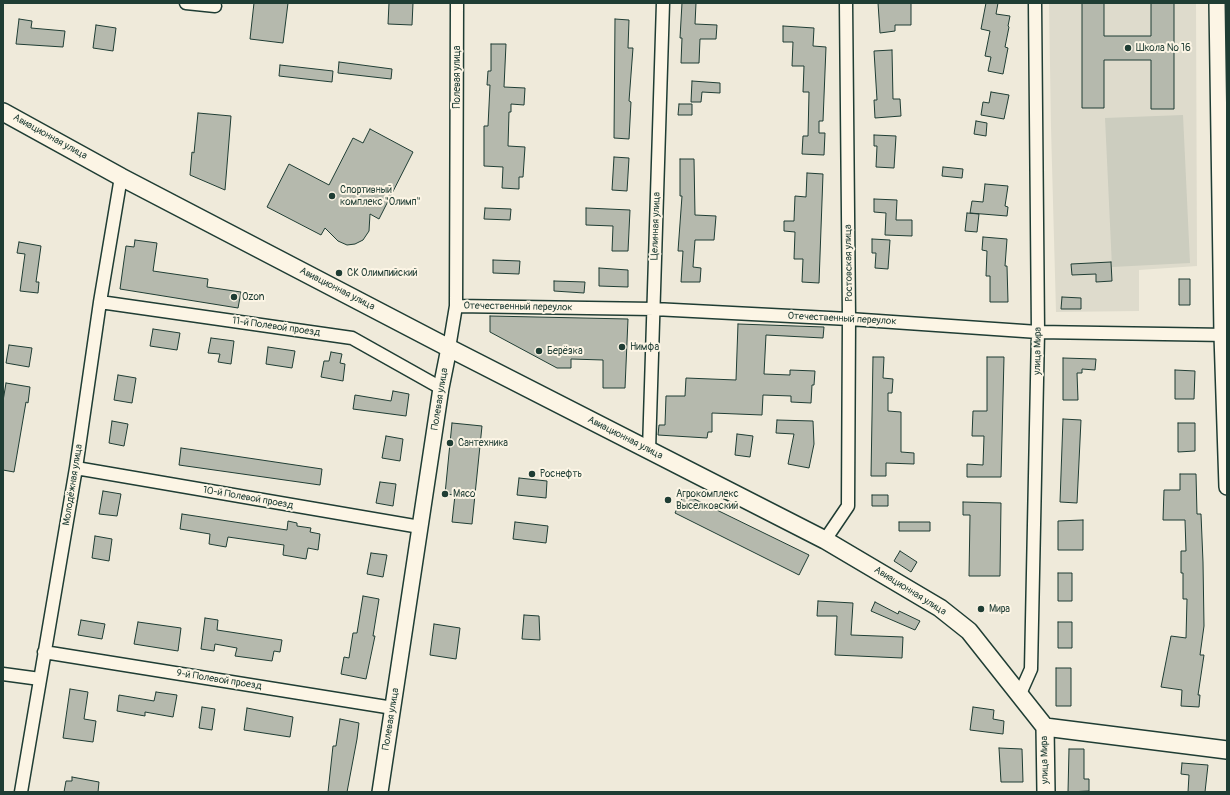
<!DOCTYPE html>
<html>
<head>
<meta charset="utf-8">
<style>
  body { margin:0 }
  #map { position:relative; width:1230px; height:795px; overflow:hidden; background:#efeada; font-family:Pangolin,sans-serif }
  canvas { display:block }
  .frame { position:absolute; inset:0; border:4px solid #1f3d34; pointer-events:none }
</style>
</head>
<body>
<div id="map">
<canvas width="1230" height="795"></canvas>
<div class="frame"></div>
</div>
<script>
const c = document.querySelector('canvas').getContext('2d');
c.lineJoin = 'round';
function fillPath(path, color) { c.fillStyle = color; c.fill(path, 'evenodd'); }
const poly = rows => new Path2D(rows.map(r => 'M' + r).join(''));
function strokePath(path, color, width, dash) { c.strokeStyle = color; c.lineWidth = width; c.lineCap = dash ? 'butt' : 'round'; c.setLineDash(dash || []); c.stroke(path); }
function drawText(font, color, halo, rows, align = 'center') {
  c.font = font + ' Pangolin,sans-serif'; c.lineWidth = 4; c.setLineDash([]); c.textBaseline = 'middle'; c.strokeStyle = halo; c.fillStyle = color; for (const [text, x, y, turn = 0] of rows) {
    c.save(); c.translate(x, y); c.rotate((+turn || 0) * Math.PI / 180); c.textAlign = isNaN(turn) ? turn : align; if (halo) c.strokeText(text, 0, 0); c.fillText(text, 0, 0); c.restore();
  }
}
const built = poly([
  [1049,3,1196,3,1197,266,1139,270,1139,311,1056,312,1051,128]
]);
const green = poly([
  [1183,115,1190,263,1112,267,1105,118]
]);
const building = poly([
  [254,3,288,3,283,43,250,39,254,3],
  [389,3,413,3,412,25,388,24,389,3],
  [682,3,696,3,695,24,717,25,716,39,700,39,699,63,681,63,682,38,680,38,682,3],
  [878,3,911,3,911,25,895,25,895,31,880,33,878,3],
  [986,3,998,3,996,14,1010,16,1008,26,1009,27,1005,47,1008,48,1003,74,988,71,991,57,985,56,990,31,981,29,986,3],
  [1082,3,1104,3,1104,36,1151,36,1151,3,1174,3,1174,109,1151,109,1151,60,1104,60,1104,108,1082,108,1082,3],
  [19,19,32,21,31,28,65,31,63,47,16,44,19,19],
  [615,19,629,20,628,48,633,48,629,101,631,102,629,139,614,138,615,19],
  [96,25,116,28,113,51,93,48,96,25],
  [783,26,814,28,813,46,826,47,823,121,819,121,819,133,825,133,824,155,802,154,803,136,808,136,809,92,803,92,804,66,792,66,793,42,783,42,783,26],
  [491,44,506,44,504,87,525,88,524,105,511,104,511,112,509,112,508,146,525,147,523,177,519,177,519,189,502,188,503,167,484,166,484,126,488,126,490,85,487,85,488,71,491,71,491,44],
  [892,50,893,99,900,99,901,116,875,118,874,100,877,100,874,51,892,50],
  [339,62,392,69,391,79,338,73,339,62],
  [280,65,333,71,332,82,279,76,280,65],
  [692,81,720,83,720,93,702,92,701,102,691,102,692,81],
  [991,92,1009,95,1004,119,981,115,983,102,989,103,991,92],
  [679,104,692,104,692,115,678,115,679,104],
  [198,113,231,116,225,190,190,175,192,152,194,153,198,113],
  [976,121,987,123,986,136,974,134,976,121],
  [370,129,413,152,379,219,370,214,369,231,363,240,355,244,347,245,338,241,325,228,321,235,267,207,289,164,329,185,353,138,363,143,370,129],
  [874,135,896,136,894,168,876,167,877,146,874,146,874,135],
  [614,157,629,158,627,191,612,190,614,157],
  [680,159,694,159,695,215,716,216,714,240,695,240,693,267,701,268,700,282,681,282,683,251,678,251,682,196,680,196,680,159],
  [943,167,963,169,962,178,942,176,943,167],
  [807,173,823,174,819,283,802,282,803,259,794,259,795,232,784,231,784,221,794,221,795,196,806,197,807,173],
  [985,184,1008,186,1005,206,1008,207,1007,216,970,213,972,201,983,202,985,184],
  [874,199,897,200,896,220,912,220,912,236,885,235,886,213,874,212,874,199],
  [485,208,511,209,510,220,484,219,485,208],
  [586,208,630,210,628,251,612,251,613,226,586,225,586,208],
  [967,213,979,214,977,232,965,231,967,213],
  [983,237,1007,239,1005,266,1007,266,1008,302,990,302,990,276,986,276,987,251,982,250,983,237],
  [872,239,890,240,888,269,875,268,876,253,872,253,872,239],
  [135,240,157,243,153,271,208,279,207,287,241,292,238,308,120,289,126,246,134,247,135,240],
  [19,242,41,246,36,282,39,282,38,293,20,291,25,254,17,253,19,242],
  [493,260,520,261,519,274,493,273,493,260],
  [1111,262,1112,281,1096,282,1096,274,1072,275,1071,264,1111,262],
  [599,268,628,270,628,287,599,286,599,268],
  [1179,279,1190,279,1190,305,1179,305,1179,279],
  [554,281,585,282,584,293,554,291,554,281],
  [1062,297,1081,298,1081,309,1061,309,1062,297],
  [490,316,628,319,625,388,603,388,603,360,571,359,571,368,557,368,490,332,490,316],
  [738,324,824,327,823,338,766,335,764,374,790,375,790,370,815,371,814,385,812,385,811,403,791,402,791,396,763,395,762,415,712,413,712,432,708,432,707,438,658,435,659,425,665,425,666,396,685,396,686,378,736,380,738,324],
  [153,329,180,333,177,350,150,346,153,329],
  [211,338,234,341,231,364,218,362,220,354,208,353,211,338],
  [9,345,32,348,29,367,6,363,9,345],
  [268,347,295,351,292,368,266,364,268,347],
  [331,352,342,354,340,363,345,364,343,381,321,377,324,361,329,361,331,352],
  [873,357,884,357,883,378,893,379,892,393,888,393,888,411,901,412,901,452,914,453,914,464,886,463,886,476,871,476,873,357],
  [987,357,1004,357,1001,477,967,477,967,464,983,465,984,436,972,436,973,411,987,411,987,357],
  [1063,358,1096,359,1095,370,1082,369,1082,373,1077,373,1078,400,1063,400,1063,358],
  [1175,370,1195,371,1194,399,1175,399,1175,370],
  [118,375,136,378,132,403,114,400,118,375],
  [6,383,30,387,28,403,26,402,14,472,3,470,3,401,6,383],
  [393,391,409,394,406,416,353,409,355,395,391,401,393,391],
  [1063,419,1081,420,1077,503,1060,502,1063,419],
  [777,420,813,421,814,444,809,468,788,464,794,434,776,433,777,420],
  [112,421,128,424,124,446,109,443,112,421],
  [452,423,482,426,472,524,452,522,455,495,445,494,452,423],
  [1178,423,1195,423,1195,451,1178,452,1178,423],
  [737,434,753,436,750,457,735,455,737,434],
  [386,436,403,439,400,461,382,458,386,436],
  [181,448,322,469,320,485,179,465,181,448],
  [1180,474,1196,474,1197,514,1201,514,1203,562,1204,626,1200,655,1204,655,1198,695,1200,695,1199,707,1181,706,1182,690,1161,687,1171,636,1186,638,1187,599,1183,599,1183,573,1181,573,1181,551,1186,551,1185,520,1163,520,1164,490,1180,490,1180,474],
  [519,478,547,481,546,498,517,495,519,478],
  [380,482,396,484,393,506,376,503,380,482],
  [103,491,121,494,117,516,99,514,103,491],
  [684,494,809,555,799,575,675,513,684,494],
  [872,495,888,495,888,506,872,506,872,495],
  [963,502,1001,503,1000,576,969,576,970,515,963,515,963,502],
  [182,514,287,530,288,521,297,523,297,526,311,528,310,532,320,534,318,550,308,548,306,559,283,555,284,545,228,537,226,547,209,544,210,534,180,529,182,514],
  [1083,520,1083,550,1058,550,1058,521,1083,520],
  [515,522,548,526,546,543,513,539,515,522],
  [899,522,930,522,930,531,899,531,899,522],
  [95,536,112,539,109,561,92,558,95,536],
  [900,551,917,562,911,572,894,561,900,551],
  [371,553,387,555,383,577,367,574,371,553],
  [1058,573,1072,573,1072,601,1058,601,1058,573],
  [363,596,379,599,373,636,375,636,366,679,341,674,344,657,349,658,353,633,357,633,363,596],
  [818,601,853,603,851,635,903,637,902,658,835,655,837,616,817,616,818,601],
  [875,602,898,614,899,611,920,621,915,630,871,611,875,602],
  [524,615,539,616,540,640,522,639,524,615],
  [205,618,218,620,217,630,282,640,280,652,274,651,272,661,235,656,237,648,215,644,214,651,201,649,205,618],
  [81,620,105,624,102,639,78,635,81,620],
  [138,622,181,628,178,651,134,644,138,622],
  [1058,622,1072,622,1072,648,1058,648,1058,622],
  [434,624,460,628,456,659,430,655,434,624],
  [1056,668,1071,668,1071,706,1056,706,1056,668],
  [70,689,88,692,84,719,96,721,93,742,63,738,70,689],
  [156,692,177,695,173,717,145,712,145,716,117,711,119,695,154,701,156,692],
  [202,707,215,709,212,730,199,728,202,707],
  [973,707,994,710,993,719,1004,721,1003,734,970,730,973,707],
  [247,708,293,717,290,737,244,730,247,708],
  [340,719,359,723,357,739,347,792,328,792,333,746,336,746,340,719],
  [999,748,1022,749,1023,782,1001,782,999,748],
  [1069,749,1084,749,1084,779,1089,779,1089,791,1068,792,1069,749],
  [1182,763,1208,765,1205,792,1188,792,1189,775,1181,774,1182,763],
  [72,777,99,782,98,792,64,792,66,781,72,781,72,777]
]);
const minor = poly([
  [186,3,215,6],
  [100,302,352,338,441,388],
  [456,306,654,309,849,319,1038,332,1227,335],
  [449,348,456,306,457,3],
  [649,450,663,3],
  [76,468,420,527],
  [825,540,848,506,849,319,846,3],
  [44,652,393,708],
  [3,674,40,679],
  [1019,696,1031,669,1038,332,1035,3],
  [21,792,76,468,100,302,121,177]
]);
const tertiary = poly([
  [1217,3,1222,335,1227,487],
  [380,792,441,388,449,348]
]);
const secondary = poly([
  [3,112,121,177,449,348,825,540,940,608,969,631,1045,727,1227,750],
  [1045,727,1046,792]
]);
const markers = [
  [1128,48,4,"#1f3d34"],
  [332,196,4,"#1f3d34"],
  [339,273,4,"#1f3d34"],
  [234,297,4,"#1f3d34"],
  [622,347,4,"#1f3d34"],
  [539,351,4,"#1f3d34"],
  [450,443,4,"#1f3d34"],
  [532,474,4,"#1f3d34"],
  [445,494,4,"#1f3d34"],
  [668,500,4,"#1f3d34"],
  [981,609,4,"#1f3d34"]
];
const poiNames = [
  ["Школа № 16",1136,48],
  ["Спортивный",340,190],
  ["комплекс \"Олимп\"",340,202],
  ["СК Олимпийский",347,273],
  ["Ozon",242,297],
  ["Нимфа",630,347],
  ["Берёзка",547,351],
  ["Сантехника",458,443],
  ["Роснефть",540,474],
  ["Мясо",453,494],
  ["Агрокомплекс",676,494],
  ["Выселковский",676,506],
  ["Мира",989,609]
];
const streetNames = [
  ["Полевая улица",457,77,-90],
  ["Авиационная улица",50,137,29],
  ["Целинная улица",656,226,-88],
  ["Ростовская улица",849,263,-91],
  ["Авиационная улица",337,289,27],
  ["Отечественный переулок",518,307,1],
  ["Отечественный переулок",842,319,3],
  ["11-й Полевой проезд",276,327,8],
  ["улица Мира",1038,351,-89],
  ["Полевая улица",440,399,-81],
  ["Авиационная улица",625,438,27],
  ["Молодёжная улица",73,485,-81],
  ["10-й Полевой проезд",248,498,10],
  ["Авиационная улица",910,591,32],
  ["9-й Полевой проезд",219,680,9],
  ["Полевая улица",391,719,-81],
  ["улица Мира",1045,760,-91]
];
fillPath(built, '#dedbcc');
fillPath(green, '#cccdbf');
fillPath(building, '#b5b9ad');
strokePath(building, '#1f3d34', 1);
strokePath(minor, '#1f3d34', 15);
strokePath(tertiary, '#1f3d34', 18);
strokePath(secondary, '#1f3d34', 20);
strokePath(minor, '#fcf5e5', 12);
strokePath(tertiary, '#fcf5e5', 15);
strokePath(secondary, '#fcf5e5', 17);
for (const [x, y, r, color] of markers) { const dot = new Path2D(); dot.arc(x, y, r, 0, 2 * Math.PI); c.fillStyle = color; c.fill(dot); strokePath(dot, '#fcf5e5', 1.5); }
drawText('10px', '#1f3d34', '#fcf5e5', poiNames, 'left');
drawText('10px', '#1f3d34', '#fcf5e5', streetNames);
</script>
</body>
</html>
